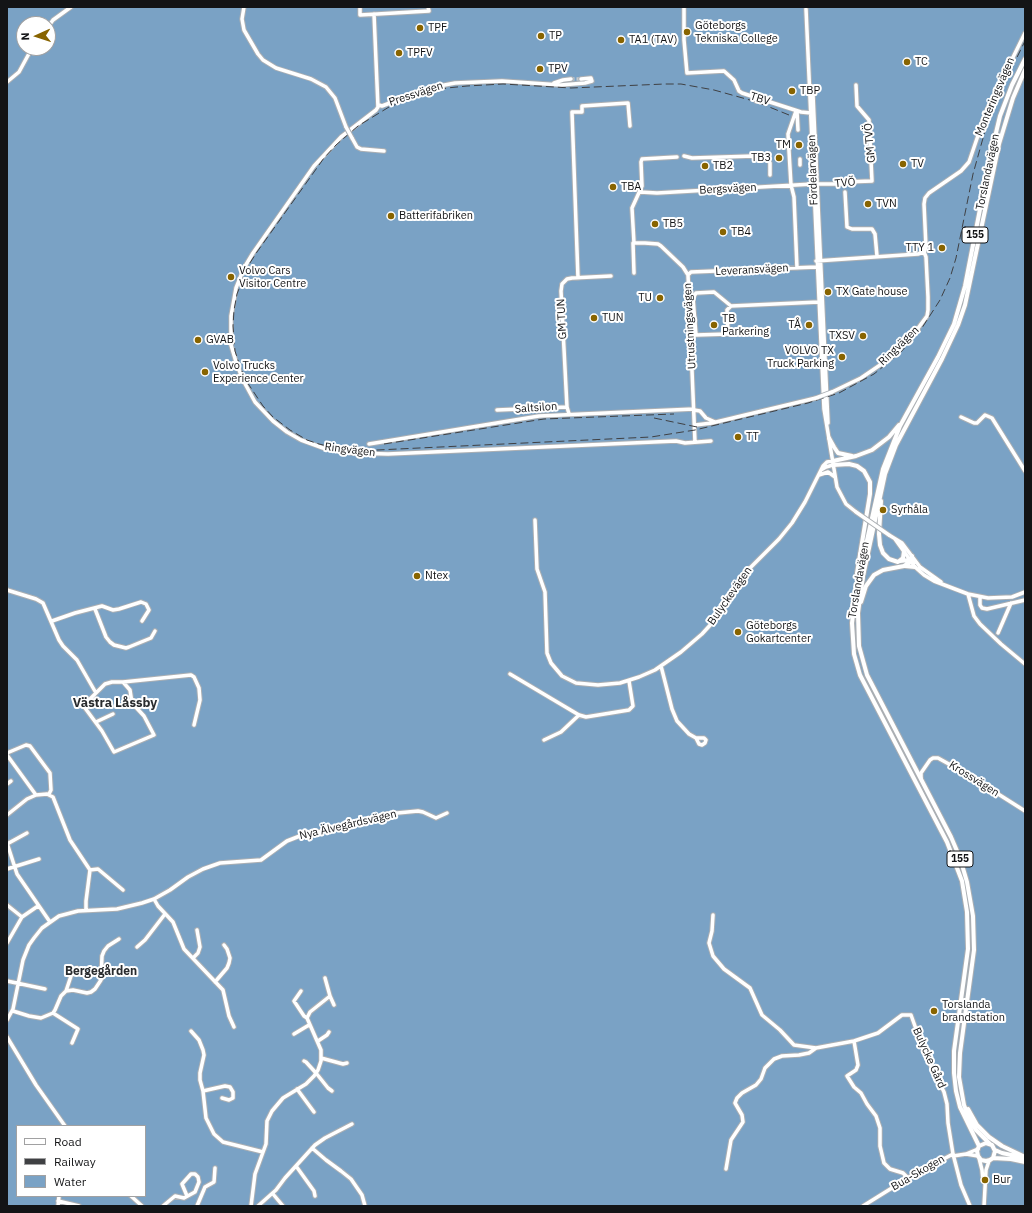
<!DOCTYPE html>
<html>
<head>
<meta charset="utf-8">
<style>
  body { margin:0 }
  #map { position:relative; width:1032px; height:1213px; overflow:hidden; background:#e7ebef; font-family:"IBM Plex Sans",sans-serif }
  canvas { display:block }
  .frame { position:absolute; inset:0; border:8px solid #131416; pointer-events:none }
  .legend { position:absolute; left:16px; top:1125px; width:130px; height:72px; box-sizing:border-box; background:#fff; border:1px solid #a1a1a2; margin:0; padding:5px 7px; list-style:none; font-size:12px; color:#131416 }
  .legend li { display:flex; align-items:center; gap:8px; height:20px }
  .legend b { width:20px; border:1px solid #a1a1a2 }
  .north { position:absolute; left:16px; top:16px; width:40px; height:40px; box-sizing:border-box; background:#fff; border:1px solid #a1a1a2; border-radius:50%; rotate:267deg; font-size:11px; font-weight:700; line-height:16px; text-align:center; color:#131416 }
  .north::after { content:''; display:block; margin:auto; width:14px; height:18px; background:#886400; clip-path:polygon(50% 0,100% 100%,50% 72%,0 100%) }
</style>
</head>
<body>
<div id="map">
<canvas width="1032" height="1213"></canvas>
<div class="frame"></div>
<ul class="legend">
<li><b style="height:5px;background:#fff"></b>Road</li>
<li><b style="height:5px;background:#3f4043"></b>Railway</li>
<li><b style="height:11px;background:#7aa2c5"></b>Water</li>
</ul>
<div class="north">N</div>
</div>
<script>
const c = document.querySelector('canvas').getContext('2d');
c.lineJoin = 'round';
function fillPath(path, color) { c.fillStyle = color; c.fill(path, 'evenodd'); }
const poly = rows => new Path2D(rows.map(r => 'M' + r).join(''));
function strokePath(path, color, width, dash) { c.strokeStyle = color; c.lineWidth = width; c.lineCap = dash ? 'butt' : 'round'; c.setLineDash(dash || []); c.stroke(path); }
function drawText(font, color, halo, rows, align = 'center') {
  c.font = font + ' "IBM Plex Sans",sans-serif'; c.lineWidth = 4; c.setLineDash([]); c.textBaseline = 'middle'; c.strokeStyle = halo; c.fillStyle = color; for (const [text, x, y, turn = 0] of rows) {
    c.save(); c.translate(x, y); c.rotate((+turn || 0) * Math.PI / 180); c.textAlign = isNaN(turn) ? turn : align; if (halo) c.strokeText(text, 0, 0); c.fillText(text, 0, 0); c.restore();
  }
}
const water = poly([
  [7,7,1025,7,1025,1206,7,1206],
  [24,24,48,24,48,48,24,48],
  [17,1126,145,1126,145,1196,17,1196]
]);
const minorTunnel = poly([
  [571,79,581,79]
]);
const minor = poly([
  [244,7,242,19,244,30,258,54,263,60,276,68,311,79,326,87,335,98,346,127],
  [360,7,360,15,429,11,428,7],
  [684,7,684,40,687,73,724,71,734,80,739,91,742,93,801,112,811,113],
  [806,9,824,409,837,487,846,504,856,512],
  [374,14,378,107,376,110,341,137,314,166,253,253,244,268,236,288,231,316,231,345,236,362,243,380,255,402,273,421,287,432,301,440,323,448,352,453,388,454,676,441,685,443,711,441],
  [48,27,53,20,71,7],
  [7,82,19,72,32,48],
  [554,83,563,80,571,79],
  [811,86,813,95,828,423],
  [756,101,767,102],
  [379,105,382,106,429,88,455,83,502,81,561,85,585,83,592,81,591,78,581,79],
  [796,111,788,134,791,185,794,197,797,268],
  [797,111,798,130],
  [352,138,357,147,361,149,384,151],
  [684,156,692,158,754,156,766,157,770,163,770,175],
  [800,159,800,165],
  [640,192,657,193,813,184,843,184,844,182,872,181,869,120,857,106,856,85],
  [845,192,847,227,852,229,872,229,875,234,877,256],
  [634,243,632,208,642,186,641,162,642,159,677,157],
  [816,261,918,254,924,252,926,247,924,204,925,198,929,193,961,171,969,162,986,112,1025,33],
  [634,273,633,243,645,243,658,244,661,246,683,267,688,275,695,442],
  [688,275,691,272,817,267],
  [578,278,572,112,582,112,582,106,628,103,630,126],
  [731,306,714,292,696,293,693,298,696,335,728,334,727,310,731,306,819,302],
  [832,392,861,378,886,361,913,335,927,316,928,310,928,297,926,257,924,252],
  [567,407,561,291,562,284,567,279,572,278,611,276],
  [497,410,567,407,569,414],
  [694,410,700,411,706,418,715,422],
  [961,417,974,423,977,423,985,415,992,418,1025,471],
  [695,425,712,423,816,398],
  [369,444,539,416,694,409],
  [821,470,826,467,833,465],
  [819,475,828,472,835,477],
  [535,520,537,569,545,592,547,653,551,663,562,676,576,683,598,685,620,683,639,677,655,670,681,652,702,634,713,622,744,574,779,539,792,523,805,502,823,466,827,462,833,461],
  [889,535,902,543,920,567,941,582],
  [895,539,915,567,924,575,934,581,968,594,988,598,1012,597,1025,592],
  [7,590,36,599,43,603,59,640,63,646,77,660,96,693],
  [968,594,974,616,980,624,1001,644,1025,664],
  [980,597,980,605,982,608,987,609,1025,600],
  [95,609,106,637,110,642,114,645,126,648,129,647,151,638,155,631],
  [52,621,75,613,102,606,113,610,119,609,141,602,146,604,149,610,142,621],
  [998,633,1011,603],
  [661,666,672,709,677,721,689,734,696,738,699,744,702,745,705,743,706,740,704,738,696,738],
  [510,674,579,715,586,717,629,710,633,706,629,681],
  [123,682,112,682,105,684,85,704,85,708,102,731,114,752,154,735,144,716,132,703,130,690,123,682,191,675,194,677,199,688,200,700,194,725],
  [96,722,113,714],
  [544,740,561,732,579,715],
  [7,753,26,745,30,746,50,773,51,790,49,794],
  [7,755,36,795],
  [921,778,921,773,930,760,933,758,938,758,965,773,1025,811],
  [7,784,11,781],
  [7,815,27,799,36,795,47,794,53,797,70,840,90,870,86,901,86,910],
  [7,843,17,874,50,922],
  [7,844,27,833],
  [7,869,39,859],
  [90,870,98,869,123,890],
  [154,899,158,906,173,922,184,949,223,990,229,1016,234,1027],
  [7,905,22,917,38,906],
  [713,915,712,931,709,943,713,956,724,969,750,988,762,1015,780,1030,794,1045,816,1048,854,1041,878,1033,902,1015,911,1015,925,1054,944,1092,947,1104,948,1123,953,1154,961,1185,970,1206],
  [7,943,22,917],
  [137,947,145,940,165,914],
  [193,958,198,953,200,947,197,930],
  [325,978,330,996,334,1005],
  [7,981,45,989],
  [215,982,227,968,229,963,230,958,227,949,224,945],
  [66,991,73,970,77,968],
  [301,991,294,1001,304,1016,307,1018],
  [13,1011,29,1016,41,1018,53,1013,55,1010,61,996,66,991,73,990,87,993,91,992,95,989,101,980,102,956,104,951,108,946,119,939],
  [53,1013,78,1029,72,1043],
  [7,1020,13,1009,23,960,29,945,34,938,42,928,59,916,78,911,117,909,142,903,154,899,170,890,188,877,203,869,220,863,261,860,287,841,305,834,337,829,352,823,387,814,418,811,423,812,436,818,447,813],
  [191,1031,199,1040,203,1050,204,1055,200,1073,200,1080,203,1091,206,1118,214,1134,223,1142,263,1152],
  [294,1034,309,1025],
  [7,1037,36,1085,65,1126],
  [318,1041,327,1035,329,1032],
  [854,1041,858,1065,856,1070,847,1076,854,1087,861,1093,867,1104,876,1116,880,1128,880,1146,884,1163,890,1169,903,1173,908,1178],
  [321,1058,343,1064,347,1063],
  [304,1061,306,1062,316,1073,328,1088,332,1091],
  [297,1089,314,1112],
  [203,1091,225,1086,230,1087,233,1092,233,1098,229,1100,222,1098],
  [312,1148,326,1160,341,1171,351,1179,362,1195,365,1206],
  [966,1154,978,1149],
  [953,1156,966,1154,978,1156],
  [979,1158,982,1170,983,1181],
  [296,1166,314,1191,315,1196],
  [726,1169,731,1140,743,1122,742,1115,735,1103,737,1098,742,1093,756,1085,761,1079,765,1068,774,1059,782,1056,799,1055,809,1053,816,1048],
  [273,1194,283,1206],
  [131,1196,142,1206],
  [58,1201,79,1206],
  [58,1206,59,1196],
  [163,1206,175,1196,184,1198,195,1192,199,1182,198,1177,195,1174,191,1174,182,1184,187,1196],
  [197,1206,205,1187,214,1182,215,1168],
  [251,1206,255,1174,266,1144,267,1121,272,1111,283,1098,306,1084,314,1076,318,1070,321,1061,321,1050,307,1018,310,1012,330,996],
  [258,1206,276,1190,285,1178,315,1145,325,1138,352,1124],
  [863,1206,908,1178,953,1154],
  [984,1206,986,1170,989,1161]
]);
const major = poly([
  [829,438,834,447,838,453,852,456],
  [833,461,856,456,872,450,889,437,899,425],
  [833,465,849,464,857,466,864,471,870,482,870,494,857,573],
  [881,501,879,534,880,545,883,553,889,559,898,562,903,558,904,551],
  [900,561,909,560,915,562],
  [905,566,915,567],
  [861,602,866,586,874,575,883,570,904,566,910,562,912,556],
  [968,1109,977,1125,989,1137,1002,1146,1025,1157],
  [990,1144,976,1130,969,1118,964,1105,959,1077,960,1053,974,950,973,916,967,882,960,858,951,837,867,675,859,646,858,613,863,576,885,474,896,445,942,359,958,325,965,305,999,144,1013,98,1025,70],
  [979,1146,986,1143,992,1145,995,1151,993,1158,990,1160,986,1161,981,1160,978,1156,977,1151,979,1146,960,1107,956,1091,954,1073,954,1051,968,949,967,912,962,881,947,842,860,675,854,654,852,623,857,585,883,469,900,426,938,357,954,324,965,286,990,158,1000,116,1012,85,1025,59],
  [995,1150,1002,1153,1025,1158],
  [993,1158,1011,1159,1025,1162]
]);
const rail = poly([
  [789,115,757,102,714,90,681,84,665,84,571,88,503,84,467,86,447,88,427,93,389,107,358,126,336,145,324,158,257,252,248,266,237,294,234,310,233,326,235,351,241,369,247,382,263,406,273,417,290,430,307,440,319,444,344,450,356,451,651,437,695,430,808,403,839,393,874,374,900,353,920,331,940,300,950,278,956,258,973,174,985,131,999,94,1025,41],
  [654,418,697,427],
  [384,444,544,419,674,414]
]);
const minorBridge = poly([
  [346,127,352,138],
  [816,398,832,392],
  [856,512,889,535]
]);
const markers = [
  [420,28,4,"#886400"],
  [687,32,4,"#886400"],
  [541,36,4,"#886400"],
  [621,40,4,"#886400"],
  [399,53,4,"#886400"],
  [907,62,4,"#886400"],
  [540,69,4,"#886400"],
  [792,91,4,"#886400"],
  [799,145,4,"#886400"],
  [779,158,4,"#886400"],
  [903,164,4,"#886400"],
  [705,166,4,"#886400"],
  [613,187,4,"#886400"],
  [868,204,4,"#886400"],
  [391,216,4,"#886400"],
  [655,224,4,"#886400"],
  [723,232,4,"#886400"],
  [942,248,4,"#886400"],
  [231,277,4,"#886400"],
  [828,292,4,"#886400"],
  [660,298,4,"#886400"],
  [594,318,4,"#886400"],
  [714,325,4,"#886400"],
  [809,325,4,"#886400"],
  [863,336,4,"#886400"],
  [198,340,4,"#886400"],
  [842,357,4,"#886400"],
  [205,372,4,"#886400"],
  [738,437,4,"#886400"],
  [883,510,4,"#886400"],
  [417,576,4,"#886400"],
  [738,632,4,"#886400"],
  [934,1011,4,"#886400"],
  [985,1180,4,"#886400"]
];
const shields = [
  [975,235,26],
  [960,859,26]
];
const shieldNames = [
  ["155",975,235],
  ["155",960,859]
];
const poiNames = [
  ["Göteborgs",695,26],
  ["Tekniska College",695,39],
  ["TPF",428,28],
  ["TP",549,36],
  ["TA1 (TAV)",629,40],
  ["TPFV",407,53],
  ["TC",915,62],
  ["TPV",548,69],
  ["TBP",800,91],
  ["TM",791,145,"right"],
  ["TB3",771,158,"right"],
  ["TV",911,164],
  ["TB2",713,166],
  ["TBA",621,187],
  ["TVN",876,204],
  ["Batterifabriken",399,216],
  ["TB5",663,224],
  ["TB4",731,232],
  ["TTY 1",934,248,"right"],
  ["Volvo Cars",239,271],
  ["Visitor Centre",239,284],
  ["TX Gate house",836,292],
  ["TU",652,298,"right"],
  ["TUN",602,318],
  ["TB",722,319],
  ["Parkering",722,332],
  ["TÅ",801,325,"right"],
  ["TXSV",855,336,"right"],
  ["GVAB",206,340],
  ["VOLVO TX",834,351,"right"],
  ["Truck Parking",834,364,"right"],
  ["Volvo Trucks",213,366],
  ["Experience Center",213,379],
  ["TT",746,437],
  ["Syrhåla",891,510],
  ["Ntex",425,576],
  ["Göteborgs",746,626],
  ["Gokartcenter",746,639],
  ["Torslanda",942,1005],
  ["brandstation",942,1018],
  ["Bur",993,1180]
];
const streetNames = [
  ["Pressvägen",416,94,-18],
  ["Monteringsvägen",995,97,-67],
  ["TBV",760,99,17],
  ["GM TVÖ",870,143,-95],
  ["Fördelarvägen",813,170,-92],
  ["Torslandavägen",988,172,-78],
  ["TVÖ",845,183,-6],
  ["Bergsvägen",728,189,-3],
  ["Leveransvägen",752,270,-3],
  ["GM TUN",562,319,-93],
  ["Utrustningsvägen",690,326,-93],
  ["Ringvägen",899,346,-44],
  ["Saltsilon",536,408,-4],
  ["Ringvägen",350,450,7],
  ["Torslandavägen",859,580,-80],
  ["Bulyckevägen",730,596,-55],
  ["Krossvägen",974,779,32],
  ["Nya Älvegårdsvägen",348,825,-13],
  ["Bulycke Gård",929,1058,66],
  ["Bua-Skogen",918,1173,-30]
];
const neighbourhoodNames = [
  ["Bergegården",101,972]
];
const quarterNames = [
  ["Västra Låssby",115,703]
];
fillPath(water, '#7aa2c5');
strokePath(minorTunnel, '#c7cbce', 3.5, [3.5, 2]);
strokePath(minor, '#abafb3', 5.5);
strokePath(major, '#abafb3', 6);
strokePath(minor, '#fff', 3.5);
strokePath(major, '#fff', 4);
strokePath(rail, '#3f4043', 1, [8, 4]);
strokePath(minorBridge, '#abafb3', 5.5, []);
strokePath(minorBridge, '#fff', 3.5);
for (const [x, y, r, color] of markers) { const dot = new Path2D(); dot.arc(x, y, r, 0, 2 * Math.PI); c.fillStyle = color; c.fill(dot); strokePath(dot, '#fff', 1.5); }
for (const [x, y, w] of shields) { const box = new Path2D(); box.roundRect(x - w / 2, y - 8, w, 16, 3); c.fillStyle = '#fff'; c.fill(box); strokePath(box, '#131416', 1); }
drawText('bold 10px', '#131416', null, shieldNames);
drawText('11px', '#131416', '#fff', poiNames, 'left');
drawText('11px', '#131416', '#fff', streetNames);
drawText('bold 12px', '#292c2f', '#fff', neighbourhoodNames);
drawText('bold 13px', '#292c2f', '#fff', quarterNames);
</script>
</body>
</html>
